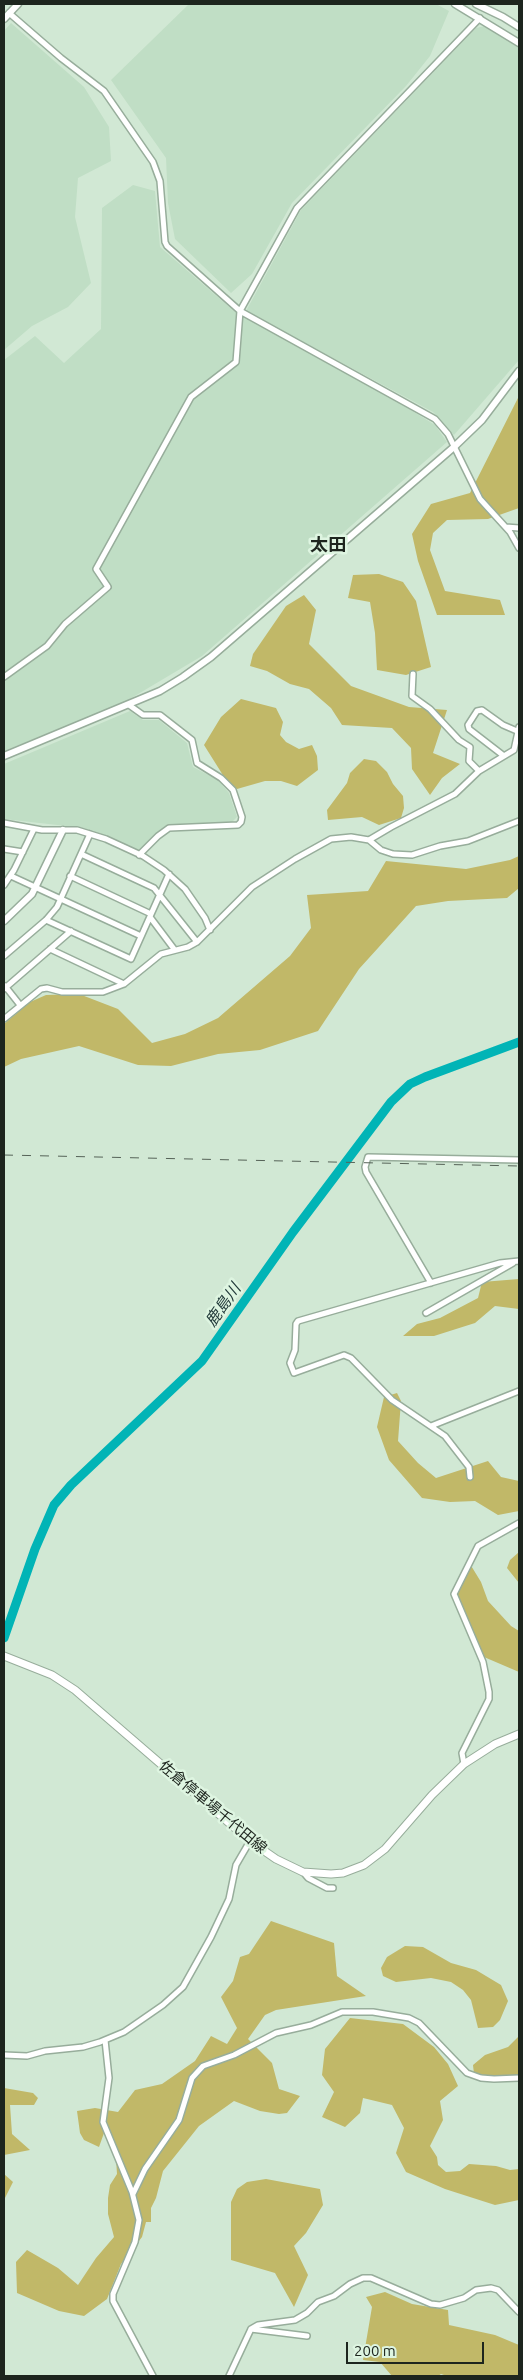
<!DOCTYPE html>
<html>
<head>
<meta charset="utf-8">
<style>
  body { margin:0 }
  #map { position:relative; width:523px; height:2380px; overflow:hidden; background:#d1e8d4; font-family:Ubuntu,sans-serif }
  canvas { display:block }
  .frame { position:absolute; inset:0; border:5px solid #1d251e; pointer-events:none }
  .scale { position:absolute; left:346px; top:2342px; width:138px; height:22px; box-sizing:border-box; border:2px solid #1d251e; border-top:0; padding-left:6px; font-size:15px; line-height:18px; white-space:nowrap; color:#1d251e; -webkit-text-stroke:4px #def5e1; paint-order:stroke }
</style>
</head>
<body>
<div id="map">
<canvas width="523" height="2380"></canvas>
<div class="frame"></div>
<div class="scale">200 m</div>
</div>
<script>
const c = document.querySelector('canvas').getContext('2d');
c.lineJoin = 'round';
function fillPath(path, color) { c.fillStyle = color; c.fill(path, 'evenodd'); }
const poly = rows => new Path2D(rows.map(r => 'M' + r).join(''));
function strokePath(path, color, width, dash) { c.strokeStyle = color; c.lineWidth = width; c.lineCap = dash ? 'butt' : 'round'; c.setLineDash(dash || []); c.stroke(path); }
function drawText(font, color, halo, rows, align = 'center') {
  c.font = font + ' Ubuntu,"Noto Sans JP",sans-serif'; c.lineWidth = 5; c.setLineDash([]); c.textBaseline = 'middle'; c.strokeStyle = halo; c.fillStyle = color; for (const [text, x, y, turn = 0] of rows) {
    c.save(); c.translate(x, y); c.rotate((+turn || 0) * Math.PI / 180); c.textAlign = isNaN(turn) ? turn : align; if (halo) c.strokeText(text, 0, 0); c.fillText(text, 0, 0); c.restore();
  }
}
const built = poly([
  [189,4,436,4,449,11,430,56,406,86,292,203,252,274,231,293,175,239,168,203,166,158,111,80],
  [11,23,84,87,109,127,111,161,78,178,75,217,91,283,68,307,32,326,4,350,4,31],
  [485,26,519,46,519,360,454,435,433,412,246,311,301,210,476,28],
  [133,185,155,191,160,247,235,312,406,407,435,425,447,442,202,656,123,703,4,751,4,360,35,336,64,363,101,329,102,208],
  [130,711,143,720,159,720,187,743,193,767,218,780,229,793,237,817,232,822,169,825,139,850,84,828,4,819,4,764]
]);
const green = poly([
  [519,396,519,508,488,519,447,520,433,533,430,550,445,591,500,600,505,615,437,615,418,561,412,534,431,504,470,493],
  [379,574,403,582,416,601,431,667,406,675,377,670,375,633,370,602,348,598,353,575],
  [304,595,316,610,309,644,351,686,409,707,447,710,433,753,460,764,442,778,430,795,412,769,411,748,392,728,342,725,331,708,309,689,290,684,267,671,250,666,253,654,286,606],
  [241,699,276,708,283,722,280,735,286,742,299,749,312,745,317,756,318,770,297,786,281,781,265,781,237,789,226,780,204,745,221,717],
  [364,759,376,761,387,772,393,784,403,796,404,808,401,818,379,825,362,817,328,820,327,810,347,783,350,773],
  [519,856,519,888,507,898,448,901,416,906,359,969,318,1031,260,1050,218,1054,171,1066,138,1065,79,1046,21,1059,4,1067,4,1024,30,1002,46,995,79,994,118,1009,152,1043,185,1034,218,1018,290,956,311,928,307,895,368,891,386,861,466,869,510,860],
  [519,1279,519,1309,495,1306,475,1323,434,1336,403,1336,417,1324,440,1318,478,1298,482,1282],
  [397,1393,401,1401,398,1441,418,1463,436,1478,488,1461,501,1477,519,1481,519,1511,498,1515,475,1501,450,1502,422,1498,389,1460,377,1427,384,1397],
  [519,1552,519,1583,507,1568,510,1560],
  [470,1564,481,1582,488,1601,511,1626,519,1631,519,1672,484,1657,456,1597],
  [271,1921,334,1943,337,1976,366,1996,276,2010,265,2015,248,2039,272,2063,279,2089,300,2096,287,2113,279,2114,260,2111,234,2101,199,2126,163,2171,156,2198,151,2208,151,2222,146,2222,142,2237,121,2264,107,2299,84,2316,59,2311,17,2293,16,2262,27,2250,58,2268,78,2285,96,2258,114,2237,108,2214,108,2198,110,2185,117,2174,115,2143,104,2133,99,2147,84,2140,80,2133,77,2111,95,2108,118,2112,135,2090,162,2084,195,2061,211,2036,227,2044,237,2028,221,1997,233,1981,240,1957,249,1954],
  [405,1946,423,1947,451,1963,476,1970,501,1985,508,2001,500,2020,493,2027,478,2028,471,2000,463,1990,451,1982,431,1978,396,1982,383,1976,381,1968,387,1957],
  [350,2018,403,2024,434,2047,448,2064,458,2086,440,2101,443,2120,430,2146,437,2157,438,2165,446,2172,460,2171,469,2164,496,2166,510,2170,519,2169,519,2200,495,2205,445,2189,406,2172,396,2153,404,2128,392,2105,363,2098,360,2113,345,2127,322,2117,334,2092,322,2075,325,2049],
  [519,2036,519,2078,493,2080,474,2074,473,2065,485,2055,508,2047],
  [4,2088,33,2093,38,2098,34,2105,10,2105,12,2134,30,2150,4,2155],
  [4,2174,13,2182,4,2200],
  [266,2179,320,2189,323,2205,306,2233,294,2246,308,2275,294,2307,275,2273,231,2260,231,2202,237,2189,247,2182],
  [385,2292,412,2304,448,2310,449,2325,495,2335,519,2345,519,2376,500,2375,447,2376,441,2374,438,2376,392,2376,380,2362,363,2360,372,2307,366,2297]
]);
const river = poly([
  [4,1638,35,1549,54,1505,71,1485,202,1361,293,1232,391,1102,410,1084,425,1077,519,1042]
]);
const minor = poly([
  [9,13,61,58,104,91,153,162,160,181,165,242,167,246,240,311,435,419,448,434,480,499,510,532,519,548],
  [506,527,519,528],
  [413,674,412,696,430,709,459,740,470,747,469,761,479,771],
  [4,677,47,646,65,624,108,587,96,569,191,397,236,362,240,311,297,208,480,18],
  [129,705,143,715,160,715,192,740,197,763,221,778,233,790,242,817,241,822,238,825,169,828,158,836,139,855],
  [504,756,469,729,468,725,477,711,482,710,503,725,517,731],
  [4,823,42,830,77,830,106,839,143,856,164,870,185,889,205,918,210,930],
  [369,840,381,850,393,854,412,855,440,846,468,841,519,821],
  [4,849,23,852],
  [81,854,154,888,197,942],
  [11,876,141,936],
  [70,876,151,914],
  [4,885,14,870,34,829],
  [150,917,174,949],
  [46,920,131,959,169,874],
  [50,949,124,984],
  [4,956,46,920,57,907,90,834],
  [5,986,20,1005],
  [4,989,71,931],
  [4,1019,41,989,47,988,62,992,103,992,124,984,161,954,188,947,197,942,252,887,295,859,331,839,351,837,369,840,391,827,455,794,479,771,514,750,519,727],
  [431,1283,366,1172,365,1167,368,1157,519,1160],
  [426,1313,513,1263],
  [431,1426,519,1391],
  [470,1477,469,1467,445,1436,392,1400,351,1358,344,1355,294,1373,290,1363,295,1350,296,1324,298,1321,500,1263,519,1261],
  [464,1764,462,1753,489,1699,489,1692,483,1662,454,1594,478,1546,519,1523],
  [303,1872,308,1878,327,1888,333,1888],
  [105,2040,109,2078,103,2122,132,2192,139,2220,135,2242,113,2294,113,2301,153,2376],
  [4,2055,27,2056,45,2051,83,2047,100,2042,124,2032,163,2005,183,1987,211,1937,229,1899,236,1865,250,1841],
  [133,2194,145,2169,179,2120,192,2078,203,2066,234,2055,276,2033,311,2025,342,2012,373,2012,409,2018,419,2023,467,2073,481,2078,494,2079,519,2078],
  [251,2329,258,2325,295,2320,307,2313,318,2302,334,2296,350,2284,363,2278,371,2278,431,2304,440,2305,464,2298,476,2290,491,2288,498,2290,519,2312],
  [229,2376,251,2329,307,2336]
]);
const tertiary = poly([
  [455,4,519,43],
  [476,4,503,17,519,27],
  [4,19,18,4],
  [4,756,160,691,183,677,211,657,454,447,482,420,519,371],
  [4,921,32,894,63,830]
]);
const secondary = poly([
  [4,1656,52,1675,75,1690,250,1841,276,1859,303,1872,331,1874,343,1873,364,1865,385,1849,432,1795,464,1764,495,1744,519,1734]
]);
const rail = poly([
  [4,1155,519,1166]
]);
const streetNames = [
  ["佐倉停車場千代田線",213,1807,40]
];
const waterNames = [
  ["鹿島川",223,1305,-55]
];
const quarterNames = [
  ["太田",328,545]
];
fillPath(built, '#c0dec5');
fillPath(green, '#c1b868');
strokePath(river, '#01b4b6', 9);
strokePath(minor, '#97ad9b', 8);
strokePath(tertiary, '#97ad9b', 9);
strokePath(secondary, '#97ad9b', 9);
strokePath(minor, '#fff', 5);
strokePath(tertiary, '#fff', 6);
strokePath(secondary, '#fff', 7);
strokePath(rail, '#556257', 1, [9, 9]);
drawText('15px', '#1d251e', '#def5e1', streetNames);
drawText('italic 16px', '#223a3a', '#def5e1', waterNames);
drawText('bold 18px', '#1d251e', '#def5e1', quarterNames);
</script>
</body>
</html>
